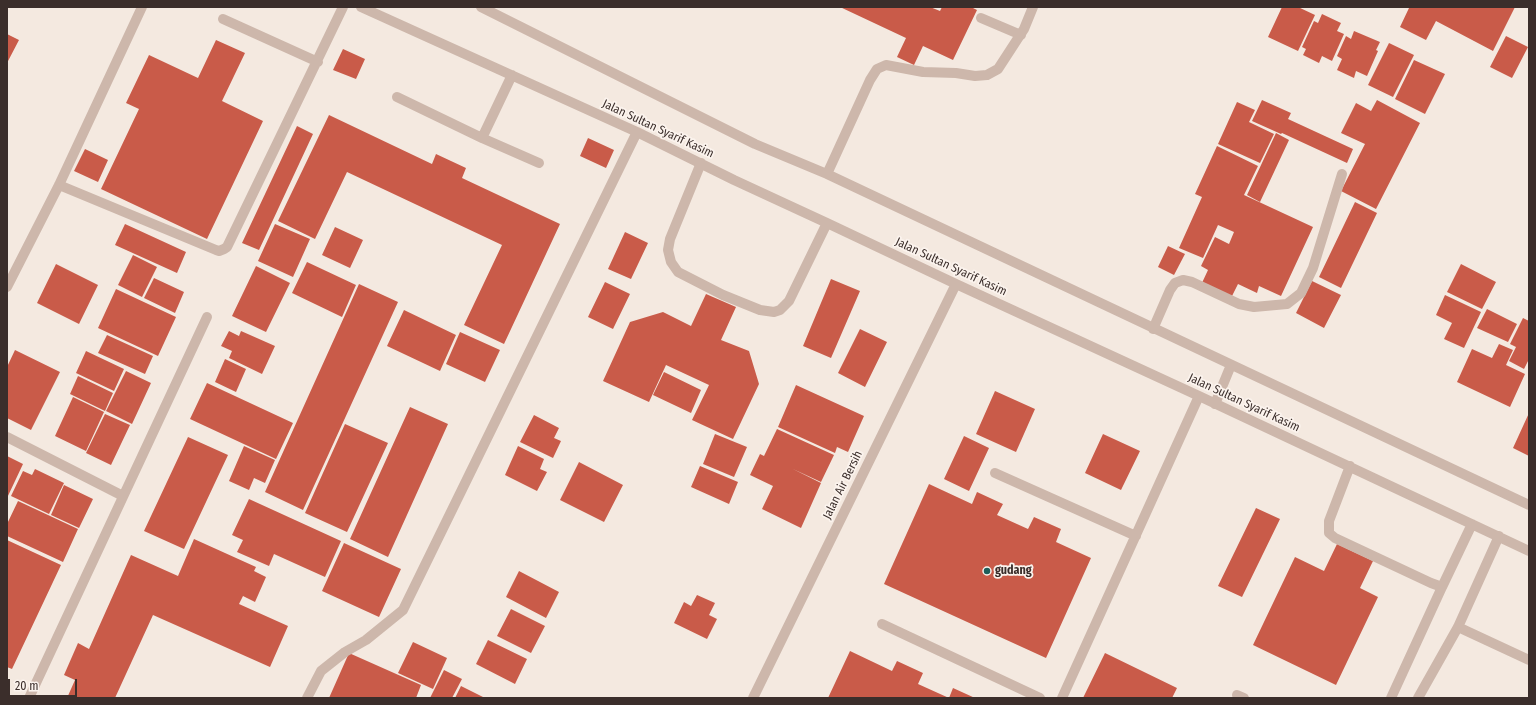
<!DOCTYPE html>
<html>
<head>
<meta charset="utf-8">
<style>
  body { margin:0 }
  #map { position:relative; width:1536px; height:705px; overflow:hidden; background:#f4e9e0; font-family:"Fira Sans Condensed",sans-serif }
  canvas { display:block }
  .frame { position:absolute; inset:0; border:8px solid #3b2e2b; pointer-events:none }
  .scale { position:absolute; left:8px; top:679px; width:69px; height:18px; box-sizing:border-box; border:2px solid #3b2e2b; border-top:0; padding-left:5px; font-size:12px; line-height:14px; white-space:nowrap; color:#3b2e2b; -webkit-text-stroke:3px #fbf3ed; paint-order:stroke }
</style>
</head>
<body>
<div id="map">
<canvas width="1536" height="705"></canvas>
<div class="frame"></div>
<div class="scale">20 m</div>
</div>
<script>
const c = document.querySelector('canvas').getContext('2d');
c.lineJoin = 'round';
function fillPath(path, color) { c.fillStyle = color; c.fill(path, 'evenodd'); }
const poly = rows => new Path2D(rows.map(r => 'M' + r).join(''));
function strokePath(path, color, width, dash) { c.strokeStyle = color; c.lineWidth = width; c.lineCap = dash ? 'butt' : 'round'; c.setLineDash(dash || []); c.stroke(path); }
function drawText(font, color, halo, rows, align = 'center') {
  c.font = font + ' "Fira Sans Condensed",sans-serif'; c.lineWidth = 3.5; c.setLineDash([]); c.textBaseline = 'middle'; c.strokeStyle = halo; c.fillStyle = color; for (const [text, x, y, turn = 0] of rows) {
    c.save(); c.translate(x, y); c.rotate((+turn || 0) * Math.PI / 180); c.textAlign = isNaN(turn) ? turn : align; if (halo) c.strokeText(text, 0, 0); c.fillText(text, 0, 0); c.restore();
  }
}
const building = poly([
  [840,7,930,7,940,11,942,7,971,7,977,10,953,60,923,46,914,65,897,57,906,38],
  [1282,7,1298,7,1315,15,1298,51,1268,37],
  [1406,7,1515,7,1493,51,1436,21,1426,40,1400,27,1409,8],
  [1322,14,1341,23,1337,31,1344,34,1332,61,1322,56,1319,63,1303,55,1306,49,1302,47,1314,21,1318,23],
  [1354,31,1380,42,1376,50,1378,51,1367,76,1356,71,1354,78,1337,70,1342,59,1337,56,1346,36,1351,39],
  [7,34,19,40,7,63],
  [1506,36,1528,47,1512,78,1490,67],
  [216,40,245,53,222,101,263,121,207,239,101,189,139,109,126,103,149,55,198,78],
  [1389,43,1414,55,1393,97,1368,85],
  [343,49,365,59,356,79,333,70],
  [1414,60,1445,74,1425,114,1395,99],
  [1262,100,1291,113,1288,119,1353,149,1347,163,1282,133,1281,134,1252,121],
  [1377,100,1420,123,1376,209,1341,191,1365,144,1341,133,1356,103,1371,111],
  [1237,102,1255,110,1249,122,1274,134,1260,163,1218,144],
  [329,115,432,164,436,154,466,168,462,178,560,224,504,344,464,325,502,245,347,172,315,239,278,221],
  [297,126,313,134,259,250,242,243],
  [1276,133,1289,140,1260,202,1247,195],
  [588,138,614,150,606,168,580,156],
  [1217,146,1258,166,1244,195,1313,227,1281,296,1259,286,1257,293,1238,284,1231,298,1201,285,1208,270,1201,266,1215,237,1229,244,1234,232,1218,225,1203,258,1179,248,1202,197,1195,194],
  [85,149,108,160,98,182,74,171],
  [1355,202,1377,213,1341,288,1319,277],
  [125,224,186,252,177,273,115,245],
  [275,224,310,239,293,277,258,261],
  [335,227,363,240,350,268,322,255],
  [625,232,648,243,631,279,608,269],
  [1168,246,1185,254,1174,275,1158,267],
  [133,255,157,267,142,297,118,285],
  [307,262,356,285,342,317,292,293],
  [56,264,98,285,79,324,37,303],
  [1461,264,1496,282,1482,309,1447,292],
  [256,266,290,283,266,332,232,316],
  [154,278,184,292,175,313,144,298],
  [831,279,860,291,831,358,803,346],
  [1312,281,1341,295,1324,328,1296,313],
  [605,282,630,294,613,329,588,317],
  [359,284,398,302,303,510,265,492],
  [116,289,176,317,158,356,98,328],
  [706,294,736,307,721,340,749,351,759,384,733,439,692,420,709,385,666,365,649,402,603,381,630,322,663,312,691,326],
  [1445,295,1481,312,1464,348,1444,339,1452,323,1436,315],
  [1487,309,1517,324,1508,342,1477,328],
  [404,310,456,335,440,371,387,346],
  [1523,318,1529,321,1529,359,1524,369,1509,361,1516,347,1510,344],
  [860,329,887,342,865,387,838,373],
  [229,331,239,336,241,331,275,346,262,374,229,358,232,351,221,346],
  [460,332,500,350,485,382,446,364],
  [107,335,153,356,145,374,98,353],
  [1499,344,1513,350,1506,365,1525,374,1510,407,1457,382,1472,349,1492,358],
  [15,350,60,372,31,430,7,418,7,367],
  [86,351,124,369,114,391,76,373],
  [225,359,246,369,236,392,215,382],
  [126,371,151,383,132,424,106,411],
  [664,372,701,390,691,413,653,395],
  [78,376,113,393,105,411,70,394],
  [207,383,293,423,276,459,190,419],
  [796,385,864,416,848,452,837,447,835,453,778,427],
  [995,391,1035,409,1016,452,976,434],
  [73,397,104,412,86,451,55,436],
  [410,407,448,424,388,557,350,539],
  [1529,413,1529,456,1513,448],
  [105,414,130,425,111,465,86,453],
  [534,415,559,428,554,438,561,441,553,458,520,442],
  [345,424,388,443,347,532,305,513],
  [777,429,834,455,821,482,793,469,821,483,801,528,762,509,773,486,750,475,760,454,764,456],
  [715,434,747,447,734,477,703,464],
  [1103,434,1140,451,1121,490,1085,473],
  [964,436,989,448,969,491,944,479],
  [188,437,228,455,184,549,144,531],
  [244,446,275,460,265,483,254,478,249,490,229,481],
  [518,446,544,459,540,469,547,472,537,491,505,475],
  [7,456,23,464,7,498],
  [579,462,623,485,604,522,560,500],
  [700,466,738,482,729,504,691,487],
  [35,469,64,483,49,514,11,496,23,471,32,475],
  [929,484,972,504,977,492,1003,504,997,515,1028,529,1034,517,1061,529,1056,542,1091,558,1046,658,884,584],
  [64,485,93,499,79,528,51,515],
  [249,499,341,541,325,577,274,554,269,566,237,552,243,540,232,535],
  [18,501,78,529,63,562,7,536,7,524],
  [1256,508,1280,519,1242,597,1218,586],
  [194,539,256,567,254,571,266,577,255,602,243,596,239,604,288,626,270,667,153,615,115,698,67,698,75,680,64,675,78,643,89,649,131,555,178,576],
  [7,540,61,565,12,669,7,667],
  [344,543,401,569,379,617,322,591],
  [1337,544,1373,561,1360,588,1378,597,1336,685,1253,645,1295,557,1324,571],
  [519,571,559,592,546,618,506,597],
  [697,595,715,603,709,615,717,619,707,639,674,623,684,602,691,606],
  [511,609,545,626,531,653,497,636],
  [488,640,527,659,515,684,476,664],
  [413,642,447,658,433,689,398,673],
  [850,651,892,671,897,661,923,673,918,684,949,698,953,688,975,698,828,698],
  [349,653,421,685,416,698,329,698],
  [1105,653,1177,688,1172,698,1083,698],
  [444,670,462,679,452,698,430,698],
  [461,686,485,698,455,698]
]);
const minor = poly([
  [361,7,637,132,734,180,827,223,956,284,1199,396,1529,551],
  [481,7,755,144,827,174,1529,505],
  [981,18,1021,35],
  [223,19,318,62],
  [397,97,482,138,539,163],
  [482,138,512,75],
  [701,163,670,239,668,250,671,262,678,272,723,295,760,310,774,312,780,310,789,301,827,223],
  [827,174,870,80,877,69,886,65,923,72,956,73,975,76,987,75,998,69,1024,29,1033,7],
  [59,185,216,250,219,251,224,249,227,247,343,7],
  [7,287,59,185,142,7],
  [1153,329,1170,290,1175,283,1183,280,1192,282,1239,304,1254,307,1287,304,1301,293,1313,268,1342,174],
  [1215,404,1231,365],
  [7,437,123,496],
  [1350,466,1329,521,1329,533,1335,538,1431,583,1442,587,1472,524],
  [995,473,1136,536],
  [882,624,1040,698],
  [1458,627,1529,660],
  [1237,695,1244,698],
  [29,698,207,317],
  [307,698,321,671,345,652,366,640,403,610,637,132],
  [753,698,956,284],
  [1062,698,1199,396],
  [1391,698,1442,587],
  [1418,698,1458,627,1499,536]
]);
const markers = [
  [987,571,4,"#1e5e5b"]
];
const streetNames = [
  ["Jalan Sultan Syarif Kasim",658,129,25],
  ["Jalan Sultan Syarif Kasim",951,267,25],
  ["Jalan Sultan Syarif Kasim",1244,403,25],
  ["Jalan Air Bersih",843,485,-64]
];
const poiNames = [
  ["gudang",995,571]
];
fillPath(building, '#c95b49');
strokePath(minor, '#cdb7ab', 10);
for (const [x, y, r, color] of markers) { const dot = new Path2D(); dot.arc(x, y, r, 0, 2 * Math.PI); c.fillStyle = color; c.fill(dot); strokePath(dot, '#fbf3ed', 1.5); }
drawText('12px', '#3b2e2b', '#fbf3ed', streetNames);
drawText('bold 12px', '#3b2e2b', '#fbf3ed', poiNames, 'left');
</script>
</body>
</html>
